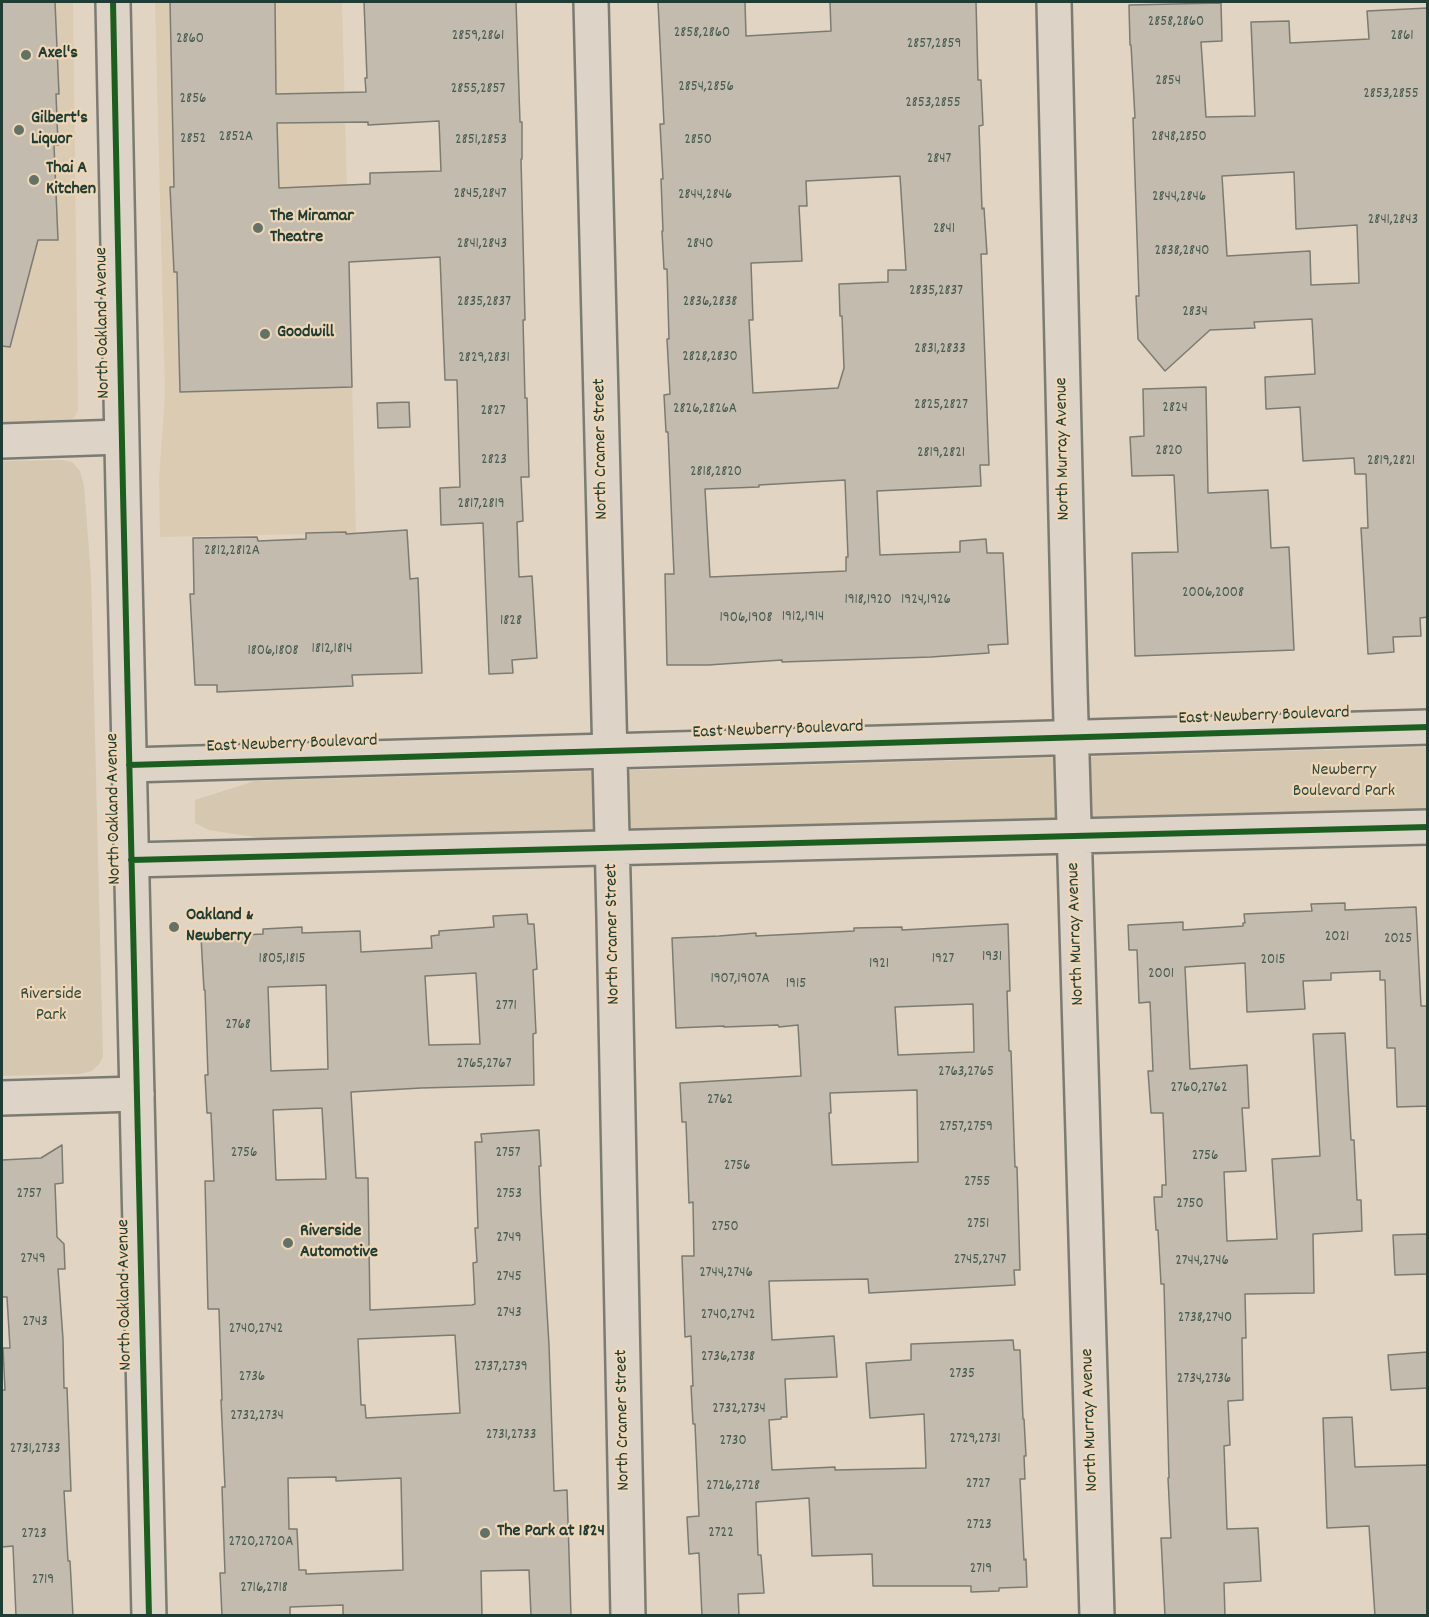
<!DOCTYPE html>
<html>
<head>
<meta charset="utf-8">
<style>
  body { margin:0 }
  #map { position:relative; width:1429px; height:1617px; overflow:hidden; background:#e1d4c3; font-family:Dekko,sans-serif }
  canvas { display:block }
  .frame { position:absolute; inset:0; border:3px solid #1f3d34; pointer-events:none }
</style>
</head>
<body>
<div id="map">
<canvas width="1429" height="1617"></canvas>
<div class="frame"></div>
</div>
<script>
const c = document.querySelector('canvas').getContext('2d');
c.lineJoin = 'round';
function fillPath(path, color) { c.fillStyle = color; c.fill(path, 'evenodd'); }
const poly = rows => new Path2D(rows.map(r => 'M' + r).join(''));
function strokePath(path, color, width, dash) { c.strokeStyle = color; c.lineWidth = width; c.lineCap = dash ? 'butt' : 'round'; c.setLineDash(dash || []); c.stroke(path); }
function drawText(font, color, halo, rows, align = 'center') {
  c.font = font + ' Dekko,sans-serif'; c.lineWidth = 4.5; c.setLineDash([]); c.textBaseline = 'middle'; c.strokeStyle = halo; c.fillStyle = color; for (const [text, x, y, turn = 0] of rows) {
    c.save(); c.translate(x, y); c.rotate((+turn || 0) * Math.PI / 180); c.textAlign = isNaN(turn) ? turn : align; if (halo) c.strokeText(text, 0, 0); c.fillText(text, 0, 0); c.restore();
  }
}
const built = poly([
  [2,2,73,2,78,410,74,418,67,422,2,424],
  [155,2,342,2,356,533,160,537,159,479,165,395]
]);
const green = poly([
  [63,460,72,462,80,471,84,486,91,576,103,1056,100,1063,92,1071,80,1074,2,1076,2,461],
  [1428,747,1427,812,292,843,209,830,195,823,195,800,255,781]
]);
const building = poly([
  [2,2,55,2,59,94,56,94,58,145,54,145,58,240,38,240,10,347,2,346,2,2],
  [170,2,275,2,276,94,366,92,365,78,367,78,364,2,516,2,520,122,522,122,522,159,521,159,525,320,523,320,525,398,527,398,529,477,521,477,523,521,517,522,519,577,532,576,537,658,512,660,513,673,489,674,483,523,441,525,440,488,460,487,457,380,445,380,440,257,349,262,352,387,180,392,177,272,174,272,170,187,174,187,170,2],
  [439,121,441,171,370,173,370,184,279,188,277,123,368,122,368,125,439,121],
  [658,2,745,2,746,36,831,31,830,2,976,2,978,80,981,80,983,125,979,126,982,209,984,208,987,254,981,254,989,465,980,465,981,486,877,491,880,555,960,552,960,541,986,539,987,553,1003,553,1008,644,988,645,989,653,931,657,782,662,782,660,708,665,667,665,665,574,674,574,668,432,666,432,664,395,670,394,667,339,669,339,667,269,664,269,662,231,663,231,661,179,663,179,660,124,664,124,658,2],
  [900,176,906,270,888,270,888,282,839,284,840,316,842,316,844,368,838,388,753,393,749,320,753,320,751,263,802,261,799,206,807,206,806,181,900,176],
  [845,480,848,557,846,557,846,571,710,577,705,489,759,487,759,485,845,480],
  [1221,3,1222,41,1201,42,1206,117,1255,116,1251,22,1289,21,1290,43,1369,39,1367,11,1428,8,1428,617,1420,618,1421,636,1393,637,1394,652,1368,654,1361,528,1368,528,1366,474,1355,474,1354,458,1303,461,1300,407,1266,409,1265,377,1315,374,1312,319,1254,322,1255,328,1210,330,1165,371,1138,339,1136,296,1139,296,1133,118,1135,118,1131,45,1130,45,1129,5,1221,3],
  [1294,172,1296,229,1357,225,1359,283,1311,285,1310,251,1227,256,1222,176,1294,172],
  [1206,387,1208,493,1268,490,1271,548,1289,547,1294,650,1135,656,1132,553,1178,552,1174,475,1132,476,1130,437,1144,436,1143,389,1206,387],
  [409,402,410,427,378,428,377,403,409,402],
  [407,530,410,579,418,578,422,673,352,675,353,686,217,692,217,685,195,685,190,594,194,594,193,538,257,537,258,541,306,539,306,533,346,532,346,534,407,530],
  [1345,903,1345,910,1416,907,1421,1006,1428,1006,1428,1106,1397,1107,1395,1048,1387,1048,1385,980,1380,980,1380,971,1331,973,1331,980,1303,981,1305,1009,1247,1012,1245,963,1185,967,1190,1069,1247,1065,1249,1108,1242,1108,1246,1171,1224,1172,1227,1241,1277,1239,1272,1159,1320,1156,1313,1034,1345,1033,1351,1140,1354,1140,1357,1200,1361,1200,1362,1231,1313,1234,1314,1293,1245,1294,1246,1338,1242,1338,1243,1400,1228,1401,1230,1445,1224,1446,1227,1529,1258,1528,1261,1581,1224,1583,1225,1616,1165,1616,1161,1538,1171,1538,1168,1478,1169,1478,1164,1284,1161,1284,1158,1230,1156,1230,1154,1197,1162,1197,1162,1185,1166,1185,1163,1113,1151,1113,1148,1071,1153,1071,1150,1002,1139,1003,1137,950,1129,950,1128,925,1183,922,1183,930,1243,926,1243,923,1245,923,1244,914,1312,911,1311,904,1345,903],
  [527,914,528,924,534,924,537,969,533,970,536,1033,533,1034,534,1085,421,1088,351,1092,356,1178,368,1178,370,1310,472,1305,475,1304,473,1263,477,1262,475,1228,478,1228,475,1142,482,1142,481,1134,539,1130,541,1166,539,1166,541,1210,549,1345,554,1491,567,1490,571,1616,531,1616,529,1570,481,1571,482,1616,343,1616,343,1605,290,1607,290,1616,222,1616,220,1573,225,1573,222,1487,225,1487,221,1400,222,1400,219,1309,208,1309,205,1181,214,1181,211,1113,207,1113,205,1075,208,1075,205,990,204,990,201,937,263,934,263,929,302,927,302,933,360,931,361,952,432,948,431,936,439,935,439,931,494,927,493,916,527,914],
  [476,973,480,1044,429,1045,425,976,476,973],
  [326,985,328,1069,271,1071,268,987,326,985],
  [322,1108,326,1179,276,1180,273,1110,322,1108],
  [455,1335,460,1413,366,1418,365,1405,361,1405,358,1339,455,1335],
  [336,1477,336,1481,401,1478,403,1570,306,1574,306,1570,299,1570,297,1529,289,1529,288,1478,336,1477],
  [1008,924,1010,991,1007,991,1009,1051,1011,1051,1015,1167,1017,1167,1020,1270,1014,1270,1015,1285,869,1293,868,1279,769,1281,772,1340,834,1336,837,1377,785,1379,787,1417,781,1417,781,1419,769,1420,772,1470,835,1467,835,1470,926,1468,924,1414,870,1418,866,1363,911,1360,911,1344,1013,1340,1014,1350,1020,1350,1023,1419,1024,1419,1026,1456,1024,1456,1025,1479,1020,1479,1024,1560,1026,1559,1027,1587,999,1588,999,1591,971,1592,971,1586,873,1586,872,1554,812,1556,809,1498,756,1502,758,1555,761,1555,764,1593,738,1594,739,1616,702,1616,699,1553,689,1554,687,1517,699,1516,695,1424,693,1424,691,1386,693,1386,691,1336,685,1337,682,1256,694,1256,693,1202,689,1203,686,1122,682,1122,680,1083,801,1076,798,1025,779,1027,778,1025,724,1027,724,1026,676,1028,672,938,719,936,756,933,756,936,854,931,854,928,902,927,902,930,1008,924],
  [973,1004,974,1052,898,1055,895,1007,973,1004],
  [917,1090,918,1162,832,1165,829,1113,831,1113,830,1093,917,1090],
  [62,1145,63,1183,55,1184,57,1237,64,1244,65,1269,58,1269,63,1339,64,1388,67,1388,71,1491,64,1491,68,1561,70,1561,73,1616,16,1616,13,1546,2,1547,2,1390,5,1390,3,1348,10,1348,7,1297,2,1297,2,1160,41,1158,62,1145],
  [1428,1234,1428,1274,1395,1275,1393,1235,1428,1234],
  [1428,1352,1428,1388,1391,1390,1388,1355,1428,1352],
  [1352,1417,1355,1467,1428,1465,1428,1616,1375,1616,1369,1526,1327,1528,1323,1418,1352,1417]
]);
const minor = poly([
  [591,2,614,917,628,1616],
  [1054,2,1070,688,1097,1616],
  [2,441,121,437],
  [129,765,1428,727],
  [131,860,1428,827],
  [2,1098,137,1094]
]);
const secondary = poly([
  [113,2,123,492,149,1616]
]);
const cycleway = poly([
  [113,2,123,492,149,1616],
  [129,765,1428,727],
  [131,860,1428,827]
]);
const markers = [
  [26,55,6,"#637266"],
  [19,130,6,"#637266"],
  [34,180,6,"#637266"],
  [258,228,6,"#637266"],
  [265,334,6,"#637266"],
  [174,927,6,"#637266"],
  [288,1243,6,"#637266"],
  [485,1533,6,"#637266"]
];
const numberNames = [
  ["2858,2860",1176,23],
  ["2858,2860",702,34],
  ["2859,2861",478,37],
  ["2861",1402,37],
  ["2860",190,40],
  ["2857,2859",934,45],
  ["2854",1168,82],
  ["2854,2856",706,88],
  ["2855,2857",478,90],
  ["2853,2855",1391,95],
  ["2856",193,100],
  ["2853,2855",933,104],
  ["2852A",236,138],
  ["2848,2850",1179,138],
  ["2852",193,140],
  ["2851,2853",481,141],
  ["2850",698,141],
  ["2847",939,160],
  ["2845,2847",480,195],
  ["2844,2846",705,196],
  ["2844,2846",1179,198],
  ["2841,2843",1393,221],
  ["2841",944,230],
  ["2841,2843",482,245],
  ["2840",700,245],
  ["2838,2840",1182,252],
  ["2835,2837",936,292],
  ["2835,2837",484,303],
  ["2836,2838",710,303],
  ["2834",1195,313],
  ["2831,2833",940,350],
  ["2828,2830",710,358],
  ["2829,2831",484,359],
  ["2825,2827",941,406],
  ["2824",1175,409],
  ["2826,2826A",705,410],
  ["2827",493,412],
  ["2820",1169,452],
  ["2819,2821",941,454],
  ["2823",494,461],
  ["2819,2821",1391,462],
  ["2818,2820",716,473],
  ["2817,2819",481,505],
  ["2812,2812A",232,552],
  ["2006,2008",1213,594],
  ["1918,1920",868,601],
  ["1924,1926",926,601],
  ["1912,1914",803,618],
  ["1906,1908",746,619],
  ["1828",511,622],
  ["1812,1814",332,650],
  ["1806,1808",273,652],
  ["2021",1337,938],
  ["2025",1398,940],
  ["1931",992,958],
  ["1805,1815",282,960],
  ["1927",943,960],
  ["2015",1273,961],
  ["1921",879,965],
  ["2001",1161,975],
  ["1907,1907A",740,980],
  ["1915",796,985],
  ["2771",506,1007],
  ["2768",238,1026],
  ["2765,2767",484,1065],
  ["2763,2765",966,1073],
  ["2760,2762",1199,1089],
  ["2762",720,1101],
  ["2757,2759",966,1128],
  ["2756",244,1154],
  ["2757",508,1154],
  ["2756",1205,1157],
  ["2756",737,1167],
  ["2755",977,1183],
  ["2757",29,1195],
  ["2753",509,1195],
  ["2750",1190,1205],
  ["2751",978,1225],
  ["2750",725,1228],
  ["2749",509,1239],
  ["2749",33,1260],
  ["2745,2747",980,1261],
  ["2744,2746",1202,1262],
  ["2744,2746",726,1274],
  ["2745",509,1278],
  ["2743",509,1314],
  ["2740,2742",728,1316],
  ["2738,2740",1205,1319],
  ["2743",35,1323],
  ["2740,2742",256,1330],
  ["2736,2738",728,1358],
  ["2737,2739",501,1368],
  ["2735",962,1375],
  ["2736",252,1378],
  ["2734,2736",1204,1380],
  ["2732,2734",739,1410],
  ["2732,2734",257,1417],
  ["2731,2733",511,1436],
  ["2729,2731",975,1440],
  ["2730",733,1442],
  ["2731,2733",35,1450],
  ["2727",978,1485],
  ["2726,2728",733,1487],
  ["2723",979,1526],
  ["2722",721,1534],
  ["2723",34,1535],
  ["2720,2720A",261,1543],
  ["2719",981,1570],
  ["2719",43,1581],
  ["2716,2718",264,1589]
];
const poiNames = [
  ["Axel's",38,55],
  ["Gilbert's",31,120],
  ["Liquor",31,141],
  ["Thai A",46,170],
  ["Kitchen",46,191],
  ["The Miramar",270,218],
  ["Theatre",270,239],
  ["Goodwill",277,334],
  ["Oakland &",186,917],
  ["Newberry",186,938],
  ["Riverside",300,1233],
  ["Automotive",300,1254],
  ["The Park at 1824",497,1533]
];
const streetNames = [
  ["North Oakland Avenue",104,323,-91],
  ["North Cramer Street",602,449,-91],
  ["North Murray Avenue",1064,449,-91],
  ["East Newberry Boulevard",1264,717,-2],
  ["East Newberry Boulevard",778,731,-2],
  ["East Newberry Boulevard",292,745,-2],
  ["North Oakland Avenue",115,809,-91],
  ["North Cramer Street",614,934,-91],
  ["North Murray Avenue",1077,934,-92],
  ["North Oakland Avenue",126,1295,-91],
  ["North Cramer Street",624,1420,-91],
  ["North Murray Avenue",1091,1420,-92]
];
const parkNames = [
  ["Newberry",1344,772],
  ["Boulevard Park",1344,793],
  ["Riverside",51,996],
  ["Park",51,1017]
];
fillPath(built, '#dbcbb3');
fillPath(green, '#d5c7b0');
fillPath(building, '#c2bbae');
strokePath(building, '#7c7b72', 1.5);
strokePath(minor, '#7c7b72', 38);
strokePath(secondary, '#7c7b72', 38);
strokePath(minor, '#ddd3c7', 33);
strokePath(secondary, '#ddd3c7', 33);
strokePath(cycleway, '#1b5e20', 6);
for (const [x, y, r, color] of markers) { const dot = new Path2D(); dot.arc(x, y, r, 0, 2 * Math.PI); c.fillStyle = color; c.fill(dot); strokePath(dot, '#eed6b6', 2); }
drawText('15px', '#485c52', null, numberNames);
drawText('bold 18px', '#1f3d34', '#eed6b6', poiNames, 'left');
drawText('18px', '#1f3d34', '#eed6b6', streetNames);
drawText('18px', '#304a3f', '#eed6b6', parkNames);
</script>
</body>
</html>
